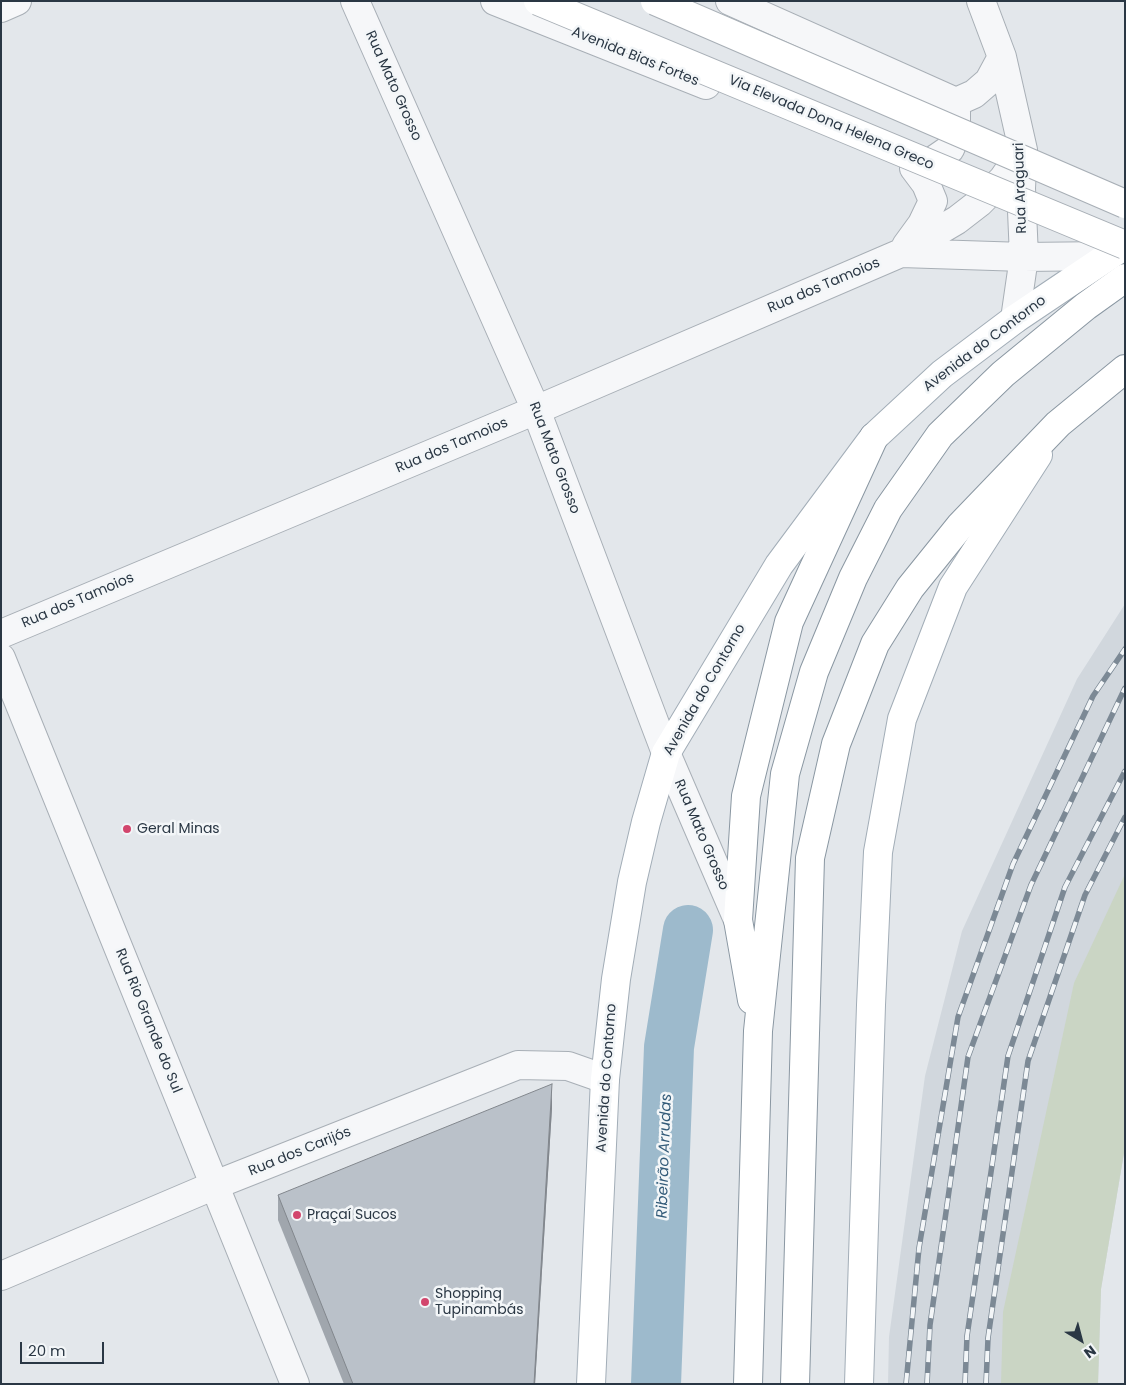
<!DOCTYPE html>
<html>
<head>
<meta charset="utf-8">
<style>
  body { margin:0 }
  #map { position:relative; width:1126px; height:1385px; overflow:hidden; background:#e3e7eb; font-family:Poppins,sans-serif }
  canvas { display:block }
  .frame { position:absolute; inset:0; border:2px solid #2a3744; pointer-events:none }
  .north { position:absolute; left:1056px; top:1315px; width:50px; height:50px; -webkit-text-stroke:4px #f3f6f8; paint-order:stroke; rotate:143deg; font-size:14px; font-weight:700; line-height:20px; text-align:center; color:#2a3744 }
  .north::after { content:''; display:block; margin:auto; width:18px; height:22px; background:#2a3744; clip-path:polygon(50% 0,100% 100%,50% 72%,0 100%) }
  .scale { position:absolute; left:20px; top:1342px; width:84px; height:22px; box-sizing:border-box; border:2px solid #2a3744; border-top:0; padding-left:6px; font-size:15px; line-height:18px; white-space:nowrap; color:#2a3744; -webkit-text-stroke:4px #f3f6f8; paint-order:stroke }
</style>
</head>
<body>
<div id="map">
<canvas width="1126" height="1385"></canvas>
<div class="frame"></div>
<div class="north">N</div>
<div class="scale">20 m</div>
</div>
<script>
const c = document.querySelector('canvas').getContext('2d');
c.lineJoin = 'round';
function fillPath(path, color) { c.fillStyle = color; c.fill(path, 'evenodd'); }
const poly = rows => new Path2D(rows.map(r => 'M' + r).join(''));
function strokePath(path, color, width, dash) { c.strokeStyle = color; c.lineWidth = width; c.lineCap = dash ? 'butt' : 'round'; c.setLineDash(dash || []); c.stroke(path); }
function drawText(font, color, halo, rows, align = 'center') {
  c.font = font + ' Poppins,sans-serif'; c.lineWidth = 5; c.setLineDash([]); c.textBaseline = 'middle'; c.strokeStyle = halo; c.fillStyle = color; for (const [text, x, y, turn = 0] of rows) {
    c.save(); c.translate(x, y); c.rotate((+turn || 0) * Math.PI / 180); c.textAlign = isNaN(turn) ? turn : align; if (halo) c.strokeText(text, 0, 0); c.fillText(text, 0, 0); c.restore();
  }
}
const built = poly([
  [1125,604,1125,1147,1101,1289,1098,1384,888,1384,889,1337,925,1076,962,931,1077,679]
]);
const green = poly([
  [1125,874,1125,1147,1101,1289,1098,1384,1001,1384,1003,1312,1074,983]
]);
const river = poly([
  [656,1384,669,1047,688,930]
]);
const minor = poly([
  [355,1,536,410,666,753,738,920],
  [495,1,706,85],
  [730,1,956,102,974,94,989,81,1002,57],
  [981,1,1002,57,1023,150,1021,188,1024,257,1015,319],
  [914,168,931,162,950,149,956,135,956,108],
  [906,246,922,224,933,201,926,184,914,168],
  [901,253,1024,257,1107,256],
  [1,634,536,410,901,253,957,220,979,203,1003,179,1023,150],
  [1,1276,215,1185,518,1065,568,1066,605,1079]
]);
const tertiary = poly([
  [1,8,17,1],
  [1,658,295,1384]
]);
const primary = poly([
  [591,1384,605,1079,616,979,632,882,646,822,666,753,779,565,874,437,942,374,1015,319,1125,245],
  [859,1384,871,1005,878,852,902,719,953,587,1038,455]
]);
const trunk = poly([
  [752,1000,738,920,746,796,789,622,874,437],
  [748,1384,758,1031,785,774,814,672,853,578,888,509,940,435,1003,374,1086,306,1125,278],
  [795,1384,810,858,836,744,875,644,910,588,960,526,1058,424,1125,369]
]);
const rail = poly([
  [906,1384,919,1248,958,1017,1013,864,1093,696,1125,649],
  [927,1384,930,1325,968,1057,1031,885,1125,688],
  [965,1384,967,1336,1008,1056,1065,887,1125,771],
  [986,1384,988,1338,1028,1061,1085,895,1125,817]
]);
const secondaryBridge = poly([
  [538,1,1125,245],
  [655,1,1125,204]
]);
const wall = poly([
  [552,1108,535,1384,344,1384,278,1220,278,1195]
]);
const shadedWall = poly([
  [552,1084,552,1108,535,1384,534,1384]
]);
const building = poly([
  [552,1084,534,1384,353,1384,278,1195,552,1084]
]);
const markers = [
  [127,829,5,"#d2466d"],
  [297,1215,5,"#d2466d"],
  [425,1302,5,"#d2466d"]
];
const streetNames = [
  ["Avenida Bias Fortes",635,57,22],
  ["Rua Mato Grosso",393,86,66],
  ["Via Elevada Dona Helena Greco",831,123,23],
  ["Rua Araguari",1021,188,-92],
  ["Rua dos Tamoios",824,286,-23],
  ["Avenida do Contorno",985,344,-37],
  ["Rua dos Tamoios",452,446,-23],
  ["Rua Mato Grosso",554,458,69],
  ["Rua dos Tamoios",78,601,-23],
  ["Avenida do Contorno",705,690,-60],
  ["Rua Mato Grosso",701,835,67],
  ["Rua Rio Grande do Sul",148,1021,68],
  ["Avenida do Contorno",607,1078,-86],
  ["Rua dos Carijós",300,1152,-22]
];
const poiNames = [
  ["Geral Minas",137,829],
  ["Praçaí Sucos",307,1215],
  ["Shopping",435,1294],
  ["Tupinambás",435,1310]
];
const waterNames = [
  ["Ribeirão Arrudas",665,1156,-88]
];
fillPath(built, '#d1d7dd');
fillPath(green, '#cad5c4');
strokePath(river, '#9dbacc', 50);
strokePath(minor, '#a8afb6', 30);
strokePath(tertiary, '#a8afb6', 30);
strokePath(primary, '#a2adb7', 30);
strokePath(trunk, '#8a97a2', 30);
strokePath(minor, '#f6f7f9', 28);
strokePath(tertiary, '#f6f7f9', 28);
strokePath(primary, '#fff', 28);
strokePath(trunk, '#fff', 28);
strokePath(rail, '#7c8995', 5.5);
strokePath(rail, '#f3f6f8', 4, [11]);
strokePath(secondaryBridge, '#a8afb6', 30, []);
strokePath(secondaryBridge, '#fff', 28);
fillPath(wall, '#a0a6ad');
fillPath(shadedWall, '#82878d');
fillPath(building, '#bac1c9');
strokePath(building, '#82878d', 1);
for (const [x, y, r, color] of markers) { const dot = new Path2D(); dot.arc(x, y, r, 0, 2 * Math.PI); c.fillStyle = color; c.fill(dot); strokePath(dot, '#f3f6f8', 2); }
drawText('14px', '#2a3744', '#f3f6f8', streetNames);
drawText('14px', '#2a3744', '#f3f6f8', poiNames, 'left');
drawText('italic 15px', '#335b79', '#f3f6f8', waterNames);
</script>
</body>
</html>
